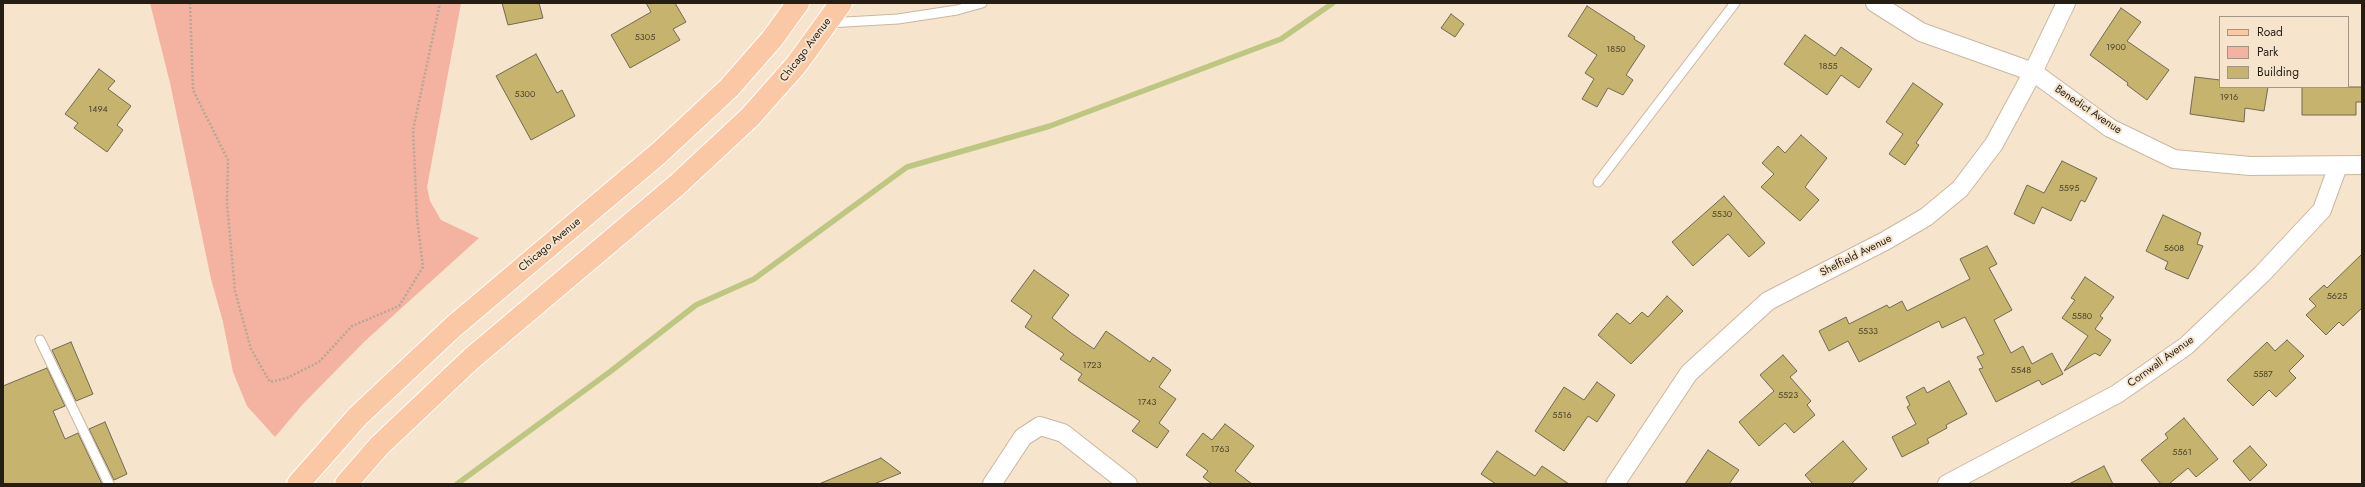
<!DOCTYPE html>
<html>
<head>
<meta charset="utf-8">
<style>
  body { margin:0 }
  #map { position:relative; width:2365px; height:487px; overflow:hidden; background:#f7e4cc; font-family:Jost,sans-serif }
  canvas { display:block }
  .frame { position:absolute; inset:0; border:4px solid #241e15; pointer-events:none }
  .legend { position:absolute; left:2219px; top:16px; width:130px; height:72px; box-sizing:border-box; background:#f7e4cc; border:1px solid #a39583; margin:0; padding:5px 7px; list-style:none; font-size:12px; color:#241e15 }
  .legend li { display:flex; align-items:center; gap:8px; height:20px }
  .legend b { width:20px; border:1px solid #a39583 }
</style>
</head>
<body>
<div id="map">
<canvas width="2365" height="487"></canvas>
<div class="frame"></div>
<ul class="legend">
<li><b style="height:5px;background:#fac8a5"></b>Road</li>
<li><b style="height:11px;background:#f4b2a1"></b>Park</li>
<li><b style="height:11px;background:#c5b36e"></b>Building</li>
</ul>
</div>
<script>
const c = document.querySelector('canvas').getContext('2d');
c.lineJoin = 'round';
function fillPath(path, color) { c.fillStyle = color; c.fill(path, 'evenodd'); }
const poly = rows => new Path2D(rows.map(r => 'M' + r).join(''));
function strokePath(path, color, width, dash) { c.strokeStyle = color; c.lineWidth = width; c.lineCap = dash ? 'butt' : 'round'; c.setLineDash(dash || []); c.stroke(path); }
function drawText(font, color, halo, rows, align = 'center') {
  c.font = font + ' Jost,sans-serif'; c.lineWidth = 4; c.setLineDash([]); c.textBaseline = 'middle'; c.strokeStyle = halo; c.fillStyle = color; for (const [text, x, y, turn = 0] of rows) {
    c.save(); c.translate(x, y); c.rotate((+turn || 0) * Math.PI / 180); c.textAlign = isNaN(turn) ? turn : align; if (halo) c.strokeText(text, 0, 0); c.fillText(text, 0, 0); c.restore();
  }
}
const green = poly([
  [150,3,461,3,427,187,430,201,441,220,479,238,365,341,302,405,275,437,247,406,233,372,223,322,211,279,170,83]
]);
const stream = poly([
  [457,484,611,371,696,305,754,279,907,167,1050,126,1281,39,1333,3]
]);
const building = poly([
  [502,3,539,3,543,18,508,25,502,3],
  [646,3,675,3,686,22,673,29,680,40,630,68,611,35,651,12,646,3],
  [1587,6,1635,37,1634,39,1645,46,1626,75,1633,80,1623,95,1608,88,1597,107,1582,99,1594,79,1585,73,1597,55,1568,36,1587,6],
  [2121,8,2141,22,2127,41,2169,70,2147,100,2127,85,2128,83,2090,55,2121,8],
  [1451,14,1464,24,1455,37,1441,28,1451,14],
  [1805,35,1835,56,1841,47,1872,69,1859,88,1841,75,1827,95,1784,64,1805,35],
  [536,54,557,93,562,90,575,116,531,140,496,76,536,54],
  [99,69,115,81,108,89,131,106,117,125,123,130,107,152,74,128,78,123,65,114,99,69],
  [2195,77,2220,80,2220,87,2268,87,2264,111,2245,108,2244,122,2190,114,2195,77],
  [1913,83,1943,104,1916,143,1919,145,1905,165,1889,154,1903,134,1886,122,1913,83],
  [2302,87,2362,87,2362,102,2356,102,2356,115,2302,115,2302,87],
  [1801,135,1827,158,1805,187,1819,200,1800,221,1761,187,1774,174,1762,163,1778,146,1785,153,1801,135],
  [2062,161,2097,178,2085,202,2081,200,2071,221,2042,207,2034,224,2014,214,2027,185,2044,193,2062,161],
  [1724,196,1765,243,1749,257,1728,234,1693,266,1672,242,1724,196],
  [2163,215,2201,233,2197,244,2203,246,2188,279,2165,269,2168,262,2146,251,2163,215],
  [1987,246,1997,264,1989,268,2012,310,1994,320,2011,353,2023,346,2032,364,2052,353,2063,374,2042,385,2039,380,1996,402,1979,369,1983,368,1977,357,1984,354,1965,317,1942,328,1939,321,1859,362,1848,341,1829,351,1819,331,1846,317,1849,324,1887,305,1889,308,1902,301,1907,311,1970,279,1960,259,1987,246],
  [2362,254,2362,308,2343,326,2339,322,2326,335,2306,315,2316,306,2309,299,2324,285,2327,288,2362,254],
  [1034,270,1069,295,1052,318,1071,333,1094,349,1106,331,1150,362,1153,357,1171,370,1159,387,1176,399,1159,423,1169,431,1157,448,1132,431,1140,421,1078,380,1082,374,1060,359,1064,354,1025,327,1032,316,1011,301,1034,270],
  [2085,277,2114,297,2100,316,2103,318,2095,329,2111,340,2100,356,2095,353,2064,371,2088,336,2062,318,2075,300,2071,298,2085,277],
  [1667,296,1683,311,1631,364,1598,335,1617,313,1630,324,1642,312,1648,317,1667,296],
  [2287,340,2304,356,2289,371,2296,378,2276,397,2269,390,2253,406,2227,380,2267,342,2275,351,2287,340],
  [71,342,93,394,76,401,52,350,71,342],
  [1783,355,1797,371,1790,377,1811,401,1807,405,1815,415,1794,433,1785,423,1759,446,1739,422,1774,391,1760,375,1783,355],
  [47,368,65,406,53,411,65,439,78,433,102,484,3,484,3,386,47,368],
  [1949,381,1967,414,1946,425,1947,428,1927,439,1929,443,1902,457,1892,437,1916,424,1907,407,1910,405,1906,397,1924,387,1927,393,1949,381],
  [1597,382,1615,395,1597,422,1588,416,1564,451,1535,431,1564,387,1584,400,1597,382],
  [2184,418,2218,459,2196,477,2188,468,2169,484,2161,484,2141,460,2168,438,2165,434,2184,418],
  [105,422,127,474,114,480,89,429,105,422],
  [1225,424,1254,446,1235,471,1252,484,1212,484,1203,477,1208,471,1186,455,1203,433,1212,440,1225,424],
  [1843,441,1867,469,1851,484,1813,484,1805,475,1843,441],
  [2250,446,2267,465,2250,481,2233,461,2250,446],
  [1708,450,1739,470,1729,484,1685,484,1708,450],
  [1497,451,1535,476,1542,466,1569,484,1496,484,1481,474,1497,451],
  [881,458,901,473,874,484,819,484,881,458],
  [2104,466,2113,484,2069,484,2104,466]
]);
const path = poly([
  [190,3,193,90,228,160,227,203,235,291,251,349,270,382,287,378,319,362,352,326,399,306,423,267,417,218,413,130,440,3]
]);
const lane = poly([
  [828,23,898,19,957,10,982,3],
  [1598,182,1735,3],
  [40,340,109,484]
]);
const street = poly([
  [1875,3,1921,32,2033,72,2110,128,2174,159,2250,166,2362,165],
  [992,484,1023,437,1040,426,1063,433,1128,484],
  [1615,484,1689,373,1768,301,1885,241,1926,217,1960,189,1994,144,2033,72,2066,3],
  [1947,484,2117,394,2186,346,2262,274,2322,210,2338,166]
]);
const primary = poly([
  [298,484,358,416,453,327,659,153,729,88,772,39,798,3],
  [346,484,379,446,471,359,677,185,750,117,796,65,841,3]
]);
const numberNames = [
  ["5305",645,38],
  ["1900",2116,48],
  ["1850",1616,50],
  ["1855",1828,67],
  ["5300",525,95],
  ["1916",2229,98],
  ["1494",98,110],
  ["5595",2069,189],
  ["5530",1722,215],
  ["5608",2174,249],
  ["5625",2337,297],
  ["5580",2082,317],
  ["5533",1868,332],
  ["1723",1092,366],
  ["5548",2021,371],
  ["5587",2263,375],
  ["5523",1788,396],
  ["1743",1147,403],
  ["5516",1562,416],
  ["1763",1220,450],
  ["5561",2182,453]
];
const streetNames = [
  ["Chicago Avenue",806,50,-53],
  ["Benedict Avenue",2088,110,34],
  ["Chicago Avenue",550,245,-40],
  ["Sheffield Avenue",1856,256,-27],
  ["Cornwall Avenue",2161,362,-36]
];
fillPath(green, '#f4b2a1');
strokePath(stream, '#bdc782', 5.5);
fillPath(building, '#c5b36e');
strokePath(building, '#716a51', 1);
strokePath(lane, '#c9b8a0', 11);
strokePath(street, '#c9b8a0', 20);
strokePath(primary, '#fff', 24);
strokePath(path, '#b7a895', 2.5, [2, 2]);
strokePath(lane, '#fff', 9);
strokePath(street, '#fff', 18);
strokePath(primary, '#fac8a5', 22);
drawText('9px', '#4c432b', null, numberNames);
drawText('11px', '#241e15', '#f7e4cc', streetNames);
</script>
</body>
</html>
